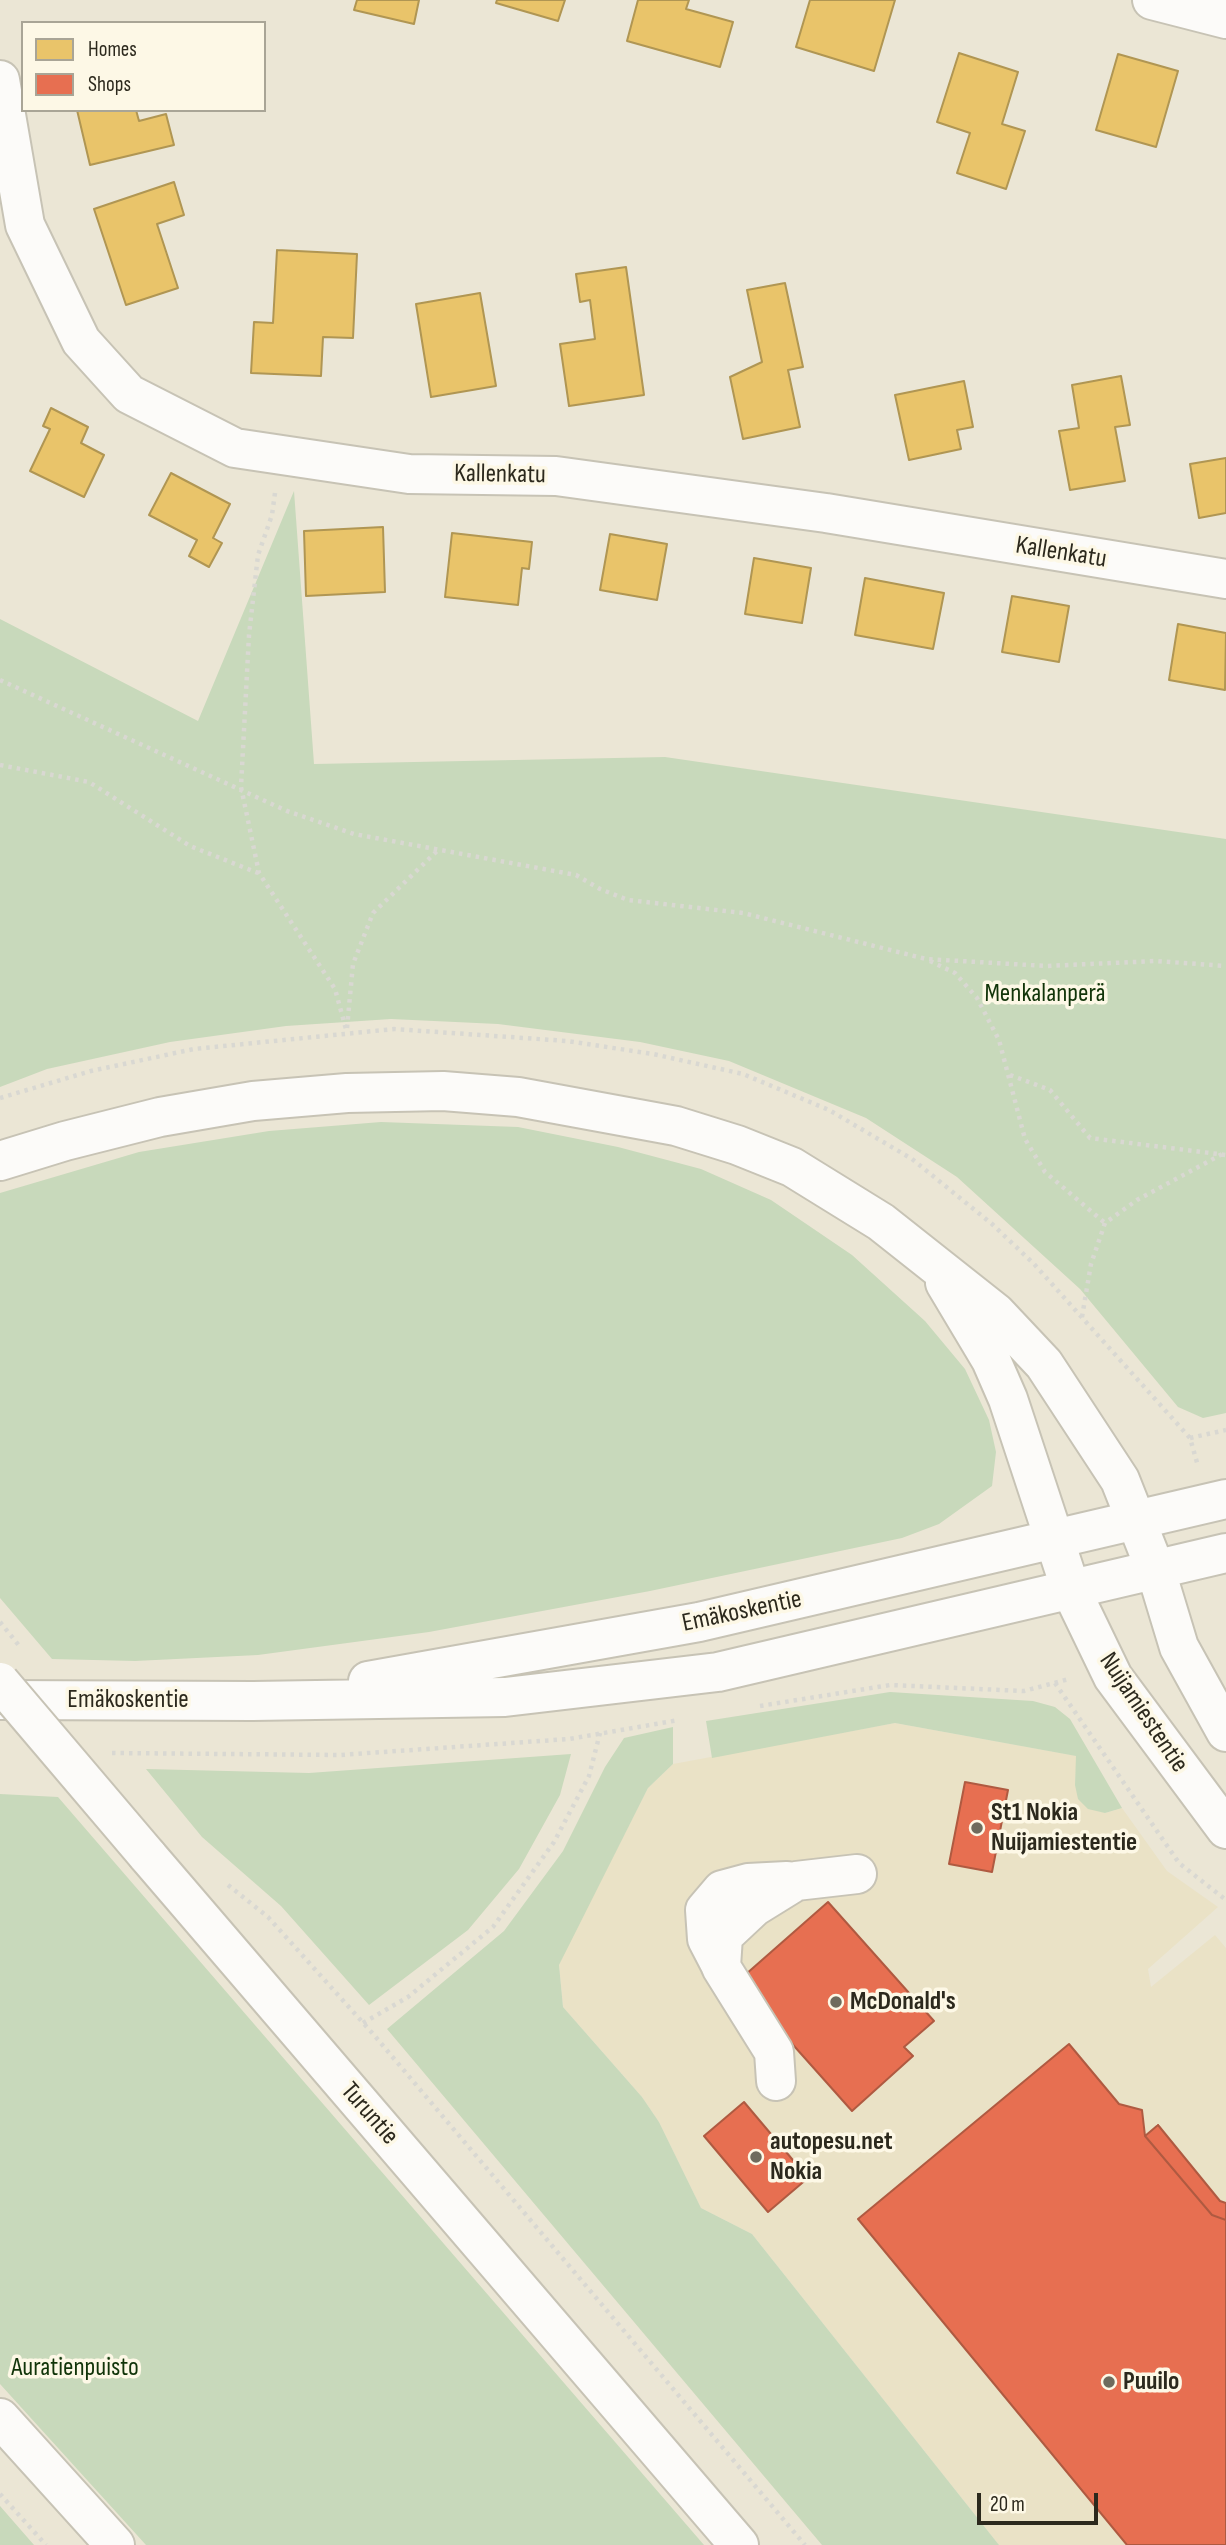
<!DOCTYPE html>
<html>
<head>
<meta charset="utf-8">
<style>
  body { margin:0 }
  #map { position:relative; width:1226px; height:2545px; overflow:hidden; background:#ebe6d5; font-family:"Sofia Sans Condensed",sans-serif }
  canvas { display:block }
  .legend { position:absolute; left:21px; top:21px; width:245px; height:91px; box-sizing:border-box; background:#fdf8e6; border:2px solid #a9a596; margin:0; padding:9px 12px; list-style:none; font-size:21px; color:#2c291d }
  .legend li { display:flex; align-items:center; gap:14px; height:35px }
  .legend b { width:35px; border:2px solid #a9a596 }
  .scale { position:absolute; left:977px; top:2493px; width:121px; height:32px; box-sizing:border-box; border:4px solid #2c291d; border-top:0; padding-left:9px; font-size:21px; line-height:24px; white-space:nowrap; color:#2c291d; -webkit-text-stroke:5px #fdf8e6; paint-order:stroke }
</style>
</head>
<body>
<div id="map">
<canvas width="1226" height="2545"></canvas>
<ul class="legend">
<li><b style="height:19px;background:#e9c46a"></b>Homes</li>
<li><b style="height:19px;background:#e76f51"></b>Shops</li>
</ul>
<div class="scale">20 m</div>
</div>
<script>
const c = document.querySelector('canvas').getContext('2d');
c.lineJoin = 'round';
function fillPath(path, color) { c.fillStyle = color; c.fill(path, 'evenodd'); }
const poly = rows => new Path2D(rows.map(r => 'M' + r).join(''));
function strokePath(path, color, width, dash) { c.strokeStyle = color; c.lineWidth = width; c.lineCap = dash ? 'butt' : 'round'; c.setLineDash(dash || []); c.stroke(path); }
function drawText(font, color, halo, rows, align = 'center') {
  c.font = font + ' "Sofia Sans Condensed",sans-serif'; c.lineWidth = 7; c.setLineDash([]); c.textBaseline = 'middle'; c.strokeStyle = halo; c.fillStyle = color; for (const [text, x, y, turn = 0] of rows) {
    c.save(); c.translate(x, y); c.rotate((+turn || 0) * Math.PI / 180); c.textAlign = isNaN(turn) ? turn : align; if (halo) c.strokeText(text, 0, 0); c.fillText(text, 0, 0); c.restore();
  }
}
const built = poly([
  [895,1723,1077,1756,1075,1785,1105,1813,1122,1808,1167,1871,1218,1907,1148,1969,1151,1987,1215,1935,1226,1948,1226,2545,999,2545,752,2234,701,2208,659,2122,642,2097,563,2007,559,1965,566,1948,648,1788,673,1764]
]);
const green = poly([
  [294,491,314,764,665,757,1226,839,1226,1413,1203,1418,1178,1407,1080,1289,957,1177,866,1118,729,1061,640,1042,498,1024,391,1019,286,1026,170,1042,47,1069,0,1087,0,619,198,721],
  [381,1122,518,1127,618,1147,701,1169,771,1200,852,1255,925,1321,965,1369,989,1420,996,1452,992,1486,939,1524,902,1538,650,1591,429,1632,258,1655,135,1661,52,1659,0,1598,0,1193,139,1152,269,1131],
  [890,1692,1033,1701,1055,1707,1070,1719,1122,1808,1105,1813,1088,1809,1078,1799,1075,1785,1076,1756,895,1723,712,1758,706,1721],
  [673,1727,673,1764,648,1788,559,1965,563,2007,642,2097,659,2122,701,2208,752,2234,999,2545,822,2545,387,2029,504,1931,563,1851,605,1767,624,1738],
  [571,1754,560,1795,519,1869,468,1930,369,2005,281,1906,202,1837,146,1769,309,1773],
  [0,1794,58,1797,704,2545,146,2545,0,2384],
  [0,2506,34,2545,0,2545]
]);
const homes = poly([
  [357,0,419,0,414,24,354,10,357,0],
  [497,0,565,0,558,21,496,3,497,0],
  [638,0,689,0,686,9,733,22,720,67,627,41,638,0],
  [810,0,895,0,874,71,796,47,810,0],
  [959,53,1018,72,1002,124,1025,131,1006,189,957,173,970,133,937,122,959,53],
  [1118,54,1178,71,1156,147,1096,130,1118,54],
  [77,110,136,110,139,121,166,114,174,145,90,165,77,110],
  [174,182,184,215,157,224,178,288,126,305,94,209,174,182],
  [277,250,357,254,353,338,323,337,321,376,251,373,254,322,273,323,277,250],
  [626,267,644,395,569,406,560,344,595,339,590,300,580,302,576,274,626,267],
  [785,283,803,367,788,370,800,427,743,439,730,377,762,362,747,290,785,283],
  [480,293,496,386,431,397,416,304,480,293],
  [1121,376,1130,425,1115,427,1125,481,1070,490,1059,431,1079,428,1072,385,1121,376],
  [964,381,973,427,957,430,961,449,909,460,895,395,964,381],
  [51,408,88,427,81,443,104,455,84,497,30,471,50,429,43,426,51,408],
  [1226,458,1226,513,1199,518,1190,464,1226,458],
  [171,473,230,504,213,538,222,543,209,567,189,556,197,540,149,515,171,473],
  [383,527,385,592,306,596,304,531,383,527],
  [452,533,532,542,529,569,522,568,518,605,445,597,452,533],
  [610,534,667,544,657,600,600,590,610,534],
  [754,558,811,568,802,623,745,614,754,558],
  [865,578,944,593,933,649,855,635,865,578],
  [1012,596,1069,606,1059,662,1002,652,1012,596],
  [1178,624,1226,633,1225,690,1169,680,1178,624]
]);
const shops = poly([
  [965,1782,1008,1790,992,1872,949,1864,965,1782],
  [828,1902,934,2021,904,2047,913,2056,852,2111,737,1982,828,1902],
  [1069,2044,1119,2104,1142,2110,1145,2136,1212,2215,1226,2220,1226,2545,1127,2545,858,2219,1069,2044],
  [744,2102,808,2178,768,2212,704,2136,744,2102],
  [1158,2125,1220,2201,1226,2203,1226,2220,1212,2215,1145,2136,1158,2125]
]);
const path = poly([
  [275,493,272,515,258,555,249,635,241,787,259,873,335,989,347,1033],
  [0,680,287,811,354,834,576,875,600,889,628,900,743,913,926,959,1046,966,1156,961,1226,966],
  [0,765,89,782,190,846,258,873],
  [930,961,955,973,977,998,999,1040,1025,1139,1045,1172,1105,1223],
  [347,1028,353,964,373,913,437,851],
  [1010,1075,1050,1090,1090,1138,1226,1155],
  [0,1098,91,1071,194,1049,394,1029,567,1041,653,1054,743,1074,829,1110,912,1159,992,1224,1034,1264,1190,1438,1198,1466],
  [1082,1317,1091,1264,1105,1223,1137,1200,1226,1152],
  [1190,1438,1226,1430],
  [1055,1683,1179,1863,1226,1900],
  [760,1706,890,1685,1024,1691,1069,1679],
  [112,1753,340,1755,569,1739,679,1720],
  [228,1885,268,1917,374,2035,805,2545],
  [363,2023,408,1997,493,1927,554,1842,589,1776,600,1733],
  [0,2494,46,2545]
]);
const minor = poly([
  [1152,0,1226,19],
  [0,80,25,225,81,341,129,394,235,448,409,474,556,476,826,513,1226,579],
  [720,1964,707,1939,705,1910,722,1890,748,1883,787,1881],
  [776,2081,774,2052,721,1967,723,1936,754,1907,796,1881,857,1874]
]);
const major = poly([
  [1156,1571,1179,1647,1226,1732],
  [1071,1590,1113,1677,1226,1829],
  [368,1681,699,1622,1226,1499],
  [0,1700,253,1701,505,1697,718,1672,1226,1553],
  [0,2418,115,2545]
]);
const highway = poly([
  [0,1161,65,1141,160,1117,253,1101,347,1093,443,1091,518,1097,676,1126,737,1145,792,1167,881,1222,996,1313,1044,1364,1120,1480,1156,1571],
  [945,1283,991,1360,1008,1399,1071,1590],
  [147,1855,739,2545]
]);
const pathBridge = poly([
  [0,1622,21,1648]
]);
const highwayBridge = poly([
  [0,1682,147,1855]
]);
const markers = [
  [977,1828,7,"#6f6b5d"],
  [836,2002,7,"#6f6b5d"],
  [756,2157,7,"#6f6b5d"],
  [1109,2382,7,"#6f6b5d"]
];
const streetNames = [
  ["Kallenkatu",500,475,1],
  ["Kallenkatu",1061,553,9],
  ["Emäkoskentie",742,1612,-12],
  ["Emäkoskentie",128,1700],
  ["Nuijamiestentie",1143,1713,56],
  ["Turuntie",369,2114,49]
];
const parkNames = [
  ["Menkalanperä",1045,994],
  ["Auratienpuisto",75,2368]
];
const poiNames = [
  ["St1 Nokia",991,1813],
  ["Nuijamiestentie",991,1843],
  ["McDonald's",850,2002],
  ["autopesu.net",770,2142],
  ["Nokia",770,2172],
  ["Puuilo",1123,2382]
];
fillPath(built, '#eae2c6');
fillPath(green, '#c8d9bb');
fillPath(homes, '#e9c46a');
strokePath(homes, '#b09653', 2);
fillPath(shops, '#e76f51');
strokePath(shops, '#af5a41', 2);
strokePath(minor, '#c7c3b5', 42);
strokePath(major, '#c7c3b5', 42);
strokePath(highway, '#c7c3b5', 42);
strokePath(path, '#d9d8d2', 4.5, [3.5, 5]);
strokePath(minor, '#fcfbf9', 38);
strokePath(major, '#fcfbf9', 38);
strokePath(highway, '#fcfbf9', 38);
strokePath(highwayBridge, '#c7c3b5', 42, []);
strokePath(pathBridge, '#d9d8d2', 4.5, [3.5, 5]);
strokePath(highwayBridge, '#fcfbf9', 38);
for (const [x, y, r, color] of markers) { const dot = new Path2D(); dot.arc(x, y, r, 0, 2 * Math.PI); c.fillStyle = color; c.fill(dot); strokePath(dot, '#fdf8e6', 2.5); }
drawText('26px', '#2c291d', '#fdf8e6', streetNames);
drawText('26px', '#113409', '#fdf8e6', parkNames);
drawText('bold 26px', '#2c291d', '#fdf8e6', poiNames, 'left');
</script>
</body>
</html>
